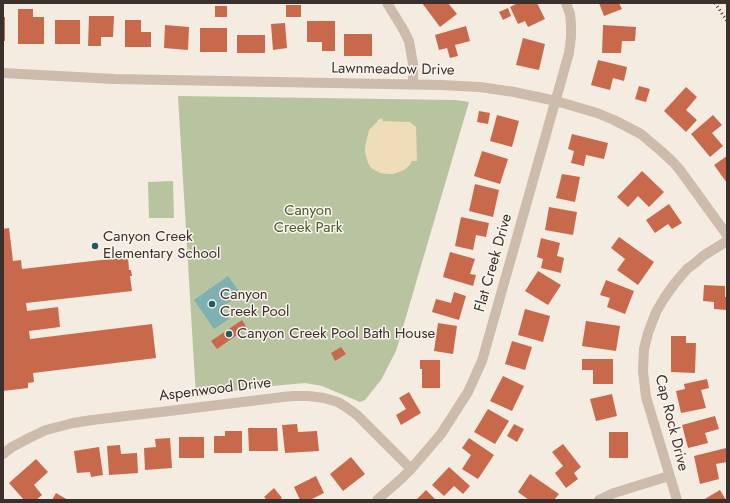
<!DOCTYPE html>
<html>
<head>
<meta charset="utf-8">
<style>
  body { margin:0 }
  #map { position:relative; width:730px; height:503px; overflow:hidden; background:#f4ebe1; font-family:Jost,sans-serif }
  canvas { display:block }
  .frame { position:absolute; inset:0; border:4px solid #3b302b; pointer-events:none }
</style>
</head>
<body>
<div id="map">
<canvas width="730" height="503"></canvas>
<div class="frame"></div>
</div>
<script>
const c = document.querySelector('canvas').getContext('2d');
c.lineJoin = 'round';
function fillPath(path, color) { c.fillStyle = color; c.fill(path, 'evenodd'); }
const poly = rows => new Path2D(rows.map(r => 'M' + r).join(''));
function strokePath(path, color, width, dash) { c.strokeStyle = color; c.lineWidth = width; c.lineCap = dash ? 'butt' : 'round'; c.setLineDash(dash || []); c.stroke(path); }
function drawText(font, color, halo, rows, align = 'center') {
  c.font = font + ' Jost,sans-serif'; c.lineWidth = 3; c.setLineDash([]); c.textBaseline = 'middle'; c.strokeStyle = halo; c.fillStyle = color; for (const [text, x, y, turn = 0] of rows) {
    c.save(); c.translate(x, y); c.rotate((+turn || 0) * Math.PI / 180); c.textAlign = isNaN(turn) ? turn : align; if (halo) c.strokeText(text, 0, 0); c.fillText(text, 0, 0); c.restore();
  }
}
const green = poly([
  [178,96,456,100,469,102,396,351,381,380,365,400,360,402,322,386,305,383,251,388,196,397],
  [173,181,174,218,149,218,148,182]
]);
const sand = poly([
  [382,118,383,121,410,122,416,127,417,161,412,161,409,166,404,170,393,174,387,174,380,173,371,168,368,163,365,152,365,147,369,130,377,122,378,120]
]);
const water = poly([
  [228,276,241,294,221,308,229,319,214,329,194,300]
]);
const building = poly([
  [422,3,448,3,457,14,440,27],
  [518,3,537,3,545,19,528,27,525,21,518,24,510,7],
  [599,3,619,3,622,9,604,16],
  [286,5,301,5,301,17,286,17],
  [215,6,227,6,227,17,215,17],
  [508,8,511,16,503,20,499,12],
  [18,9,33,9,33,17,44,17,44,44,18,44],
  [89,16,114,16,113,37,101,37,101,46,88,46],
  [3,17,5,17,5,41,3,41],
  [55,20,80,20,80,44,55,44],
  [125,20,141,20,141,32,151,32,151,47,125,47],
  [307,21,335,21,335,51,322,51,322,42,307,42],
  [285,23,287,48,273,50,271,24],
  [165,25,189,27,188,50,164,48],
  [603,25,636,27,635,41,622,41,621,53,602,53],
  [466,26,470,41,455,45,458,56,450,58,447,48,439,50,435,35],
  [200,28,227,28,227,52,200,52],
  [344,34,372,34,372,56,344,56],
  [237,35,265,35,265,53,237,53],
  [523,38,545,44,539,70,516,65],
  [598,60,627,67,624,81,613,78,610,90,591,85],
  [639,86,650,89,646,102,635,99],
  [686,87,697,97,686,110,697,120,686,132,664,111],
  [479,111,490,113,488,124,477,122],
  [497,115,519,121,512,147,490,141],
  [713,115,722,125,712,133,723,146,710,157,691,134],
  [572,134,608,143,604,159,586,155,584,166,571,163,574,151,568,149],
  [482,151,508,159,500,184,474,176],
  [727,156,727,183,714,165],
  [642,171,664,192,649,207,638,196,628,207,617,197],
  [562,174,580,177,575,202,556,198],
  [475,184,499,190,493,217,469,211],
  [669,204,682,223,672,229,668,224,655,233,646,220],
  [549,207,577,212,573,235,545,230],
  [461,217,489,223,486,237,476,235,473,250,455,246],
  [9,228,13,261,21,260,22,269,128,257,129,270,131,270,132,276,130,276,132,291,26,303,27,311,58,307,60,327,29,331,30,339,152,324,156,358,33,373,34,382,28,383,28,388,3,391,3,229],
  [619,237,654,262,638,285,617,270,625,259,611,248],
  [541,238,560,243,557,256,564,258,561,273,541,268,543,259,537,257],
  [450,252,475,259,470,274,476,275,473,286,443,277],
  [538,271,561,285,548,305,525,291],
  [606,280,634,291,625,314,607,307,610,298,600,295],
  [704,285,725,286,725,297,727,297,727,310,714,309,714,302,703,301],
  [454,292,466,296,459,320,432,312,436,299,451,303],
  [525,309,550,316,543,342,518,335],
  [242,320,247,328,217,349,211,341],
  [586,321,620,326,616,351,582,346],
  [438,323,457,326,453,354,434,351],
  [671,336,686,336,686,343,696,343,695,373,671,372],
  [512,341,532,347,525,370,505,364],
  [341,347,346,354,335,361,331,353],
  [582,359,613,359,613,384,593,384,593,370,582,370],
  [420,360,440,360,440,388,422,388,422,369,420,369],
  [503,376,524,386,512,411,490,401],
  [707,379,709,388,701,390,706,408,681,413,676,391,685,389,684,384],
  [409,392,421,413,401,425,396,415,406,409,399,398],
  [612,394,617,416,596,421,590,399],
  [488,409,509,421,495,444,474,432],
  [715,416,719,429,705,433,708,443,688,448,682,425],
  [297,424,298,432,317,431,319,451,285,453,282,425],
  [514,424,524,429,517,442,507,436],
  [248,428,277,428,278,451,249,451],
  [225,431,242,431,242,453,214,453,214,436,225,436],
  [609,432,628,432,628,458,609,458],
  [179,437,204,437,204,458,179,458],
  [170,438,172,468,145,470,144,448,156,447,155,439],
  [469,438,494,455,478,479,462,469,471,455,462,448],
  [563,444,581,467,574,473,578,479,566,488,555,473,563,466,552,452],
  [120,445,121,454,137,453,138,473,109,475,107,446],
  [99,447,103,475,91,477,90,472,77,473,74,451],
  [726,448,727,454,727,462,716,464,719,479,700,484,694,456],
  [351,457,365,474,343,491,330,474],
  [36,459,48,472,34,485,42,495,36,500,24,500,9,483],
  [449,467,470,486,463,494,454,486,444,496,432,485],
  [530,474,559,494,554,500,529,500,518,492],
  [316,476,324,493,310,500,300,500,294,487],
  [274,488,282,498,279,500,267,500,264,497],
  [426,490,436,500,416,500],
  [720,490,726,500,703,500],
  [56,493,68,500,52,500]
]);
const minor = poly([
  [387,3,403,29,409,41,413,64,413,84],
  [3,73,114,79,441,85,480,87,514,92,556,101,597,113,614,120,641,134,661,151,673,162,680,170,727,235],
  [3,454,12,447,31,437,46,430,73,423,92,420,169,411,283,397,293,396,308,396,324,398,338,402,346,407,357,415,411,469],
  [377,500,401,479,411,469,441,434,468,392,482,361,569,53,571,37,571,24,570,14,566,3],
  [599,500,614,493,669,476],
  [677,500,646,397,643,371,644,349,648,333,656,312,665,297,675,283,687,269,695,263,703,256,727,241]
]);
const rail = poly([
  [715,3,727,21]
]);
const markers = [
  [95,246,4,"#1f5a5e"],
  [212,304,4,"#1f5a5e"],
  [229,334,4,"#1f5a5e"]
];
const streetNames = [
  ["Lawnmeadow Drive",393,70,1],
  ["Flat Creek Drive",494,263,-74],
  ["Aspenwood Drive",215,390,-7],
  ["Cap Rock Drive",671,423,76]
];
const parkNames = [
  ["Canyon",308,211],
  ["Creek Park",308,228]
];
const poiNames = [
  ["Canyon Creek",103,237],
  ["Elementary School",103,254],
  ["Canyon",220,295],
  ["Creek Pool",220,312],
  ["Canyon Creek Pool Bath House",237,334]
];
fillPath(green, '#b8c4a0');
fillPath(sand, '#efdcb8');
fillPath(water, '#7fb0b2');
fillPath(building, '#c8694b');
strokePath(minor, '#cdbbac', 10);
strokePath(rail, '#3b302b', 3, [1, 3]);
for (const [x, y, r, color] of markers) { const dot = new Path2D(); dot.arc(x, y, r, 0, 2 * Math.PI); c.fillStyle = color; c.fill(dot); strokePath(dot, '#fbf5ee', 1.5); }
drawText('15px', '#3b302b', '#fbf5ee', streetNames);
drawText('15px', '#4a5a2e', '#fbf5ee', parkNames);
drawText('15px', '#3b302b', '#fbf5ee', poiNames, 'left');
</script>
</body>
</html>
